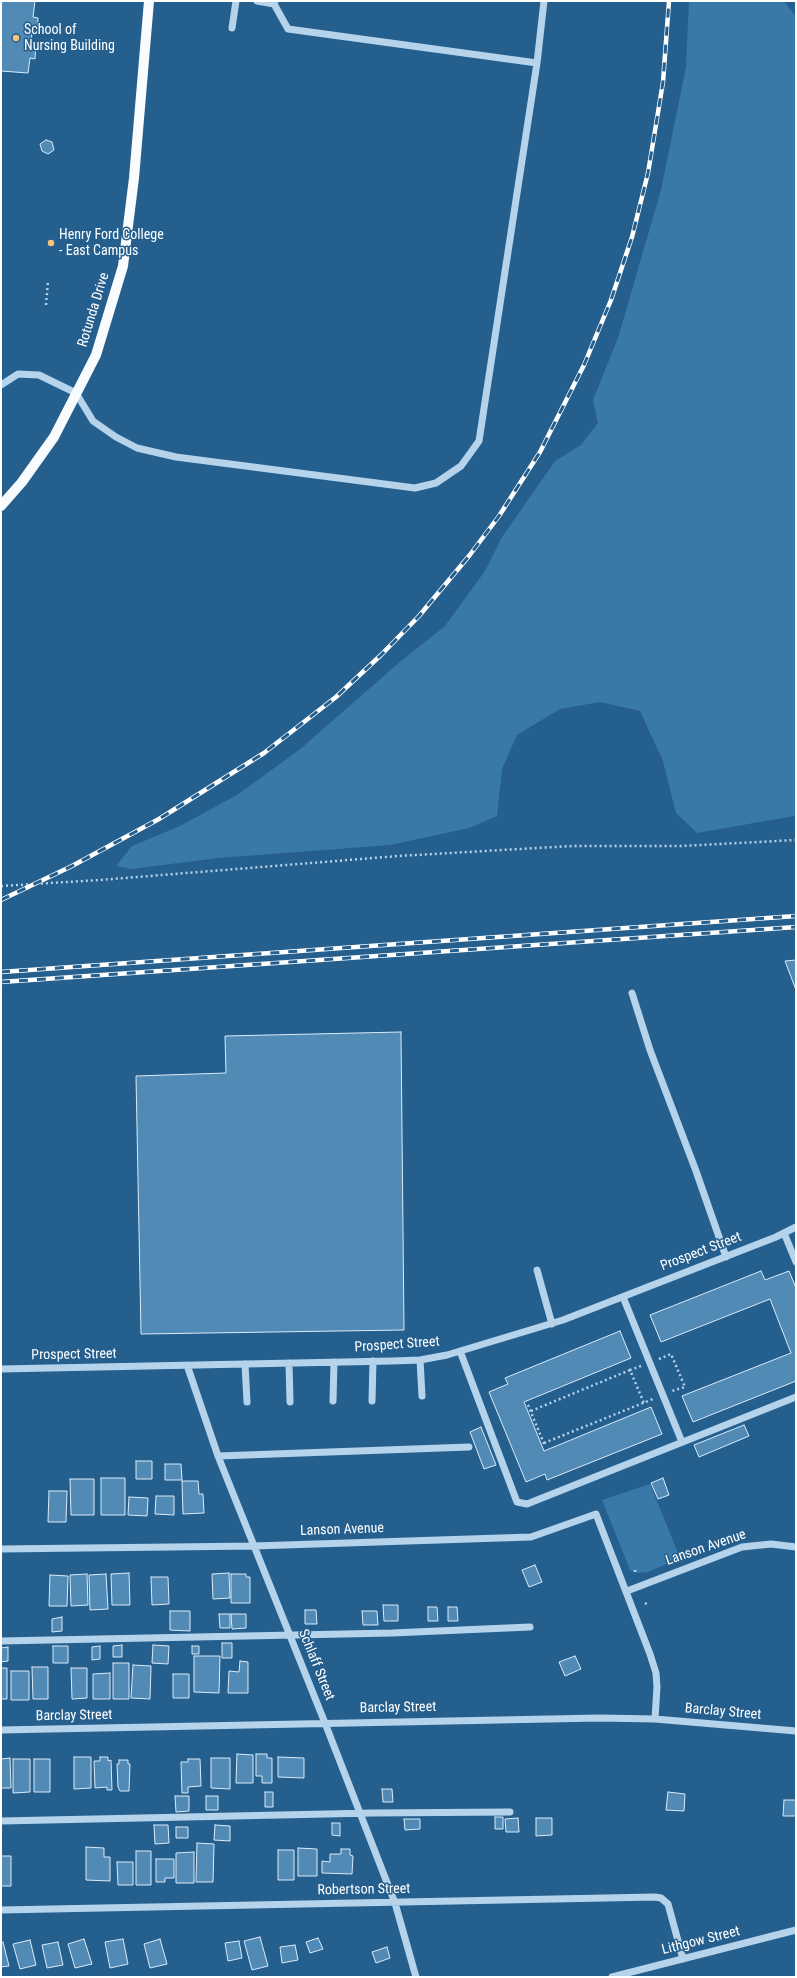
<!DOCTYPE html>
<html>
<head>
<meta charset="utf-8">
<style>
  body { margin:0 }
  #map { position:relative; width:797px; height:1978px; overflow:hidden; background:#255f8e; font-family:"Roboto Condensed",sans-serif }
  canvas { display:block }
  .frame { position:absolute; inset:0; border:2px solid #fff; pointer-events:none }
</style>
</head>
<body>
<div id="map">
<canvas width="797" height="1978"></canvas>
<div class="frame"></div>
</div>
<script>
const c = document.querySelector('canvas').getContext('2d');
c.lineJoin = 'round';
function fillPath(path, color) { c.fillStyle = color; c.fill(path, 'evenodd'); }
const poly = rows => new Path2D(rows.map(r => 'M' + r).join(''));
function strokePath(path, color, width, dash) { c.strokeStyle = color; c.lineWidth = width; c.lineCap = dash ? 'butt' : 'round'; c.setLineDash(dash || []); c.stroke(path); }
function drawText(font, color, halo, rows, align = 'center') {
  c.font = font + ' "Roboto Condensed",sans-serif'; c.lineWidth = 3; c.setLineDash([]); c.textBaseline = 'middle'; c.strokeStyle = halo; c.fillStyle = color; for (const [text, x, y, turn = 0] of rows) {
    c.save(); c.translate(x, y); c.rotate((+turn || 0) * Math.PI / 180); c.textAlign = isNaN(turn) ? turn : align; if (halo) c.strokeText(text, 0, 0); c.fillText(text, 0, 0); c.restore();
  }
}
const green = poly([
  [689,1,784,1,796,17,796,817,794,816,697,833,676,813,663,761,640,711,600,702,560,709,517,735,502,769,497,816,469,828,390,845,218,858,131,869,116,866,132,846,180,826,237,795,299,750,401,661,445,626,485,571,502,537,555,461,581,445,598,423,593,400,618,338,661,190,686,67],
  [650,1484,680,1558,648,1572,637,1573,630,1570,602,1500]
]);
const building = poly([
  [1,1,35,1,33,17,38,18,37,34,32,34,31,41,36,42,35,59,30,58,28,73,1,71,1,1],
  [46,140,52,142,54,150,48,154,42,151,40,144,46,140],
  [796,960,796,990,785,961,796,960],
  [401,1032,404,1330,141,1334,136,1076,226,1073,225,1036,401,1032],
  [761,1271,765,1280,789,1271,796,1288,796,1381,693,1422,682,1396,791,1353,770,1299,661,1342,650,1315,761,1271],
  [620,1331,631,1358,524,1402,544,1451,651,1407,662,1434,547,1480,545,1474,526,1482,489,1392,508,1384,505,1378,620,1331],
  [744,1425,749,1436,699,1457,694,1445,744,1425],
  [481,1427,496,1465,484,1469,470,1432,481,1427],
  [136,1461,152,1461,152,1479,136,1479,136,1461],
  [165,1464,181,1464,182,1480,165,1480,165,1464],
  [101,1478,125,1478,125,1515,101,1515,101,1478],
  [663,1478,669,1495,658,1499,651,1483,663,1478],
  [70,1479,94,1479,94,1515,71,1515,70,1479],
  [182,1481,198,1481,199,1494,203,1494,204,1513,183,1514,182,1481],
  [49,1491,67,1491,66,1522,48,1522,49,1491],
  [156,1496,174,1496,174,1515,155,1514,156,1496],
  [129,1497,148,1498,147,1516,128,1515,129,1497],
  [535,1565,542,1582,529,1587,522,1570,535,1565],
  [129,1573,130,1605,112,1605,111,1574,129,1573],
  [229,1573,230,1598,213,1599,212,1574,229,1573],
  [87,1574,88,1605,71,1606,70,1575,87,1574],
  [106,1574,108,1609,90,1610,89,1575,106,1574],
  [231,1574,246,1574,246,1577,250,1577,250,1603,231,1603,231,1574],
  [50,1575,68,1576,67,1606,49,1606,50,1575],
  [151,1577,168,1577,169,1604,152,1605,151,1577],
  [383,1605,398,1605,398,1621,384,1621,383,1605],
  [428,1607,437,1607,438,1621,428,1621,428,1607],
  [448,1607,457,1607,458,1621,448,1621,448,1607],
  [305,1610,316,1610,317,1624,305,1624,305,1610],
  [170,1611,190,1611,190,1631,170,1630,170,1611],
  [362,1611,377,1611,378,1625,363,1625,362,1611],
  [219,1614,230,1614,230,1628,220,1628,219,1614],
  [231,1614,246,1614,246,1628,232,1629,231,1614],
  [62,1617,62,1631,52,1632,52,1619,62,1617],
  [222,1643,232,1643,232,1658,222,1658,222,1643],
  [122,1645,122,1657,113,1657,113,1646,122,1645],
  [153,1645,169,1646,168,1664,152,1663,153,1645],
  [53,1646,68,1646,68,1663,53,1663,53,1646],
  [100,1646,100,1659,92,1660,92,1647,100,1646],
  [192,1646,199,1646,199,1654,192,1654,192,1646],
  [8,1647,8,1661,1,1662,1,1648,8,1647],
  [194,1656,220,1656,219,1693,194,1692,194,1656],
  [575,1656,581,1669,565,1676,559,1662,575,1656],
  [240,1661,248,1662,248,1693,228,1693,229,1671,239,1672,240,1661],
  [113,1663,129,1663,129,1699,113,1699,113,1663],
  [133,1665,151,1666,150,1699,131,1698,133,1665],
  [32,1667,48,1667,48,1699,33,1699,32,1667],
  [1,1668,7,1668,7,1699,1,1699,1,1668],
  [71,1668,87,1668,87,1698,72,1699,71,1668],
  [11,1671,29,1671,29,1700,11,1700,11,1671],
  [110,1673,110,1699,93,1699,93,1674,110,1673],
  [173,1674,189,1674,189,1698,173,1698,173,1674],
  [237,1754,253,1755,253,1783,236,1783,237,1754],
  [256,1754,267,1754,267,1758,272,1758,272,1783,262,1783,262,1776,256,1776,256,1754],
  [74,1757,91,1757,91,1788,74,1789,74,1757],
  [100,1757,108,1757,108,1761,111,1760,112,1790,107,1790,107,1787,95,1788,94,1761,100,1761,100,1757],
  [278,1757,304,1758,304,1778,278,1777,278,1757],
  [10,1758,11,1788,1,1788,1,1759,10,1758],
  [211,1758,230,1758,230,1789,211,1788,211,1758],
  [13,1759,30,1759,30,1792,13,1793,13,1759],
  [34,1759,50,1759,50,1792,34,1792,34,1759],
  [188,1759,200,1759,201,1786,188,1787,188,1793,182,1793,181,1762,188,1762,188,1759],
  [119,1760,128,1760,128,1764,130,1764,129,1791,120,1791,118,1787,117,1764,119,1764,119,1760],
  [382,1789,392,1789,393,1802,383,1802,382,1789],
  [265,1792,273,1792,273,1807,265,1807,265,1792],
  [668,1792,685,1794,684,1811,666,1810,668,1792],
  [175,1796,189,1796,189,1811,176,1812,175,1796],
  [206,1796,218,1796,218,1810,206,1810,206,1796],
  [784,1800,796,1800,796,1816,783,1816,784,1800],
  [495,1817,503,1817,503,1829,495,1829,495,1817],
  [518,1818,519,1832,506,1832,505,1819,518,1818],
  [536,1818,552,1818,552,1835,536,1836,536,1818],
  [404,1819,420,1819,420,1829,405,1830,404,1819],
  [332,1823,340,1823,340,1836,332,1835,332,1823],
  [154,1825,168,1825,169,1843,155,1844,154,1825],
  [215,1825,230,1826,230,1841,214,1840,215,1825],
  [176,1827,188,1827,188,1838,176,1838,176,1827],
  [197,1843,214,1844,213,1882,196,1882,197,1843],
  [86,1847,104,1848,104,1857,110,1857,110,1881,86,1880,86,1847],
  [298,1848,317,1849,317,1876,298,1876,298,1848],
  [341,1849,350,1849,350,1855,353,1856,352,1874,322,1873,322,1861,330,1862,330,1854,341,1854,341,1849],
  [278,1850,294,1850,294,1880,278,1880,278,1850],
  [136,1851,151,1851,151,1885,136,1885,136,1851],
  [194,1852,194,1883,176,1883,176,1853,194,1852],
  [1,1856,11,1856,11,1886,1,1886,1,1856],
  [156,1859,174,1859,174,1878,165,1878,165,1882,156,1882,156,1859],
  [117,1862,133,1862,133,1885,118,1885,117,1862],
  [260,1937,268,1966,252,1970,244,1941,260,1937],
  [318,1938,323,1949,310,1953,306,1942,318,1938],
  [84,1939,92,1964,75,1968,68,1944,84,1939],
  [123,1939,128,1964,110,1968,105,1942,123,1939],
  [160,1939,167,1964,150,1968,144,1944,160,1939],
  [30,1940,36,1965,20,1969,13,1944,30,1940],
  [239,1941,242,1958,228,1961,225,1943,239,1941],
  [3,1942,9,1966,1,1967,1,1943,3,1942],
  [58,1942,63,1965,47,1968,42,1945,58,1942],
  [295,1945,298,1960,282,1963,280,1947,295,1945],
  [387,1947,390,1958,376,1963,372,1952,387,1947]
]);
const path = poly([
  [46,305,48,281],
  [1,886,100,880,398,856,572,846,681,846,796,840],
  [659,1359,671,1354,685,1387,672,1391],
  [641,1366,630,1370,644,1403],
  [528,1405,545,1446],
  [531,1411,630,1370],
  [544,1443,653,1399],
  [635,1570,635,1573],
  [645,1603,648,1605]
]);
const minor = poly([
  [257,1,274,4,275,1],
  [274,4,288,29,537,63,544,1],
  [232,28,236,1],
  [1,385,18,374,39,375,76,393,93,421,116,437,137,448,176,457,415,488,436,483,461,466,479,441,537,63],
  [632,993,650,1050,696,1171,726,1257],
  [784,1233,796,1262],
  [537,1270,552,1324],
  [623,1297,682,1442],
  [460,1351,517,1502,527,1504,796,1397],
  [420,1360,422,1396],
  [289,1363,290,1402],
  [245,1364,247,1402],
  [187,1365,218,1456,325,1723,395,1903,416,1977],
  [1,1369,392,1361,420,1360,447,1355,563,1320,776,1237,796,1227],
  [333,1401,334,1362],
  [372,1401,373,1361],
  [218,1456,469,1447],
  [1,1549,254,1546,531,1537,596,1514,650,1654,656,1673,657,1687,655,1719],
  [627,1591,742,1547,771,1544,796,1547],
  [1,1641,392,1633,530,1627],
  [1,1730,599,1718,655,1719,796,1731],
  [1,1821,373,1813,510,1812],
  [1,1910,655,1897,661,1898,668,1904,683,1959],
  [612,1977,796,1930]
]);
const major = poly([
  [1,506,22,482,54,437,96,355,123,266,134,178,149,1]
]);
const rail = poly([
  [1,900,72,866,159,819,264,753,336,697,381,655,419,616,469,556,499,516,540,452,584,365,611,300,632,237,648,173,663,82,669,1],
  [1,972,796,916],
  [1,982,796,927]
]);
const markers = [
  [16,38,4,"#f5c379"],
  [51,243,4,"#f5c379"]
];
const poiNames = [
  ["School of",24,30],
  ["Nursing Building",24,46],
  ["Henry Ford College",59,235],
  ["- East Campus",59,251]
];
const streetNames = [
  ["Rotunda Drive",94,310,-73],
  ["Prospect Street",701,1252,-21],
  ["Prospect Street",397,1345,-4],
  ["Prospect Street",74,1355,-1],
  ["Lanson Avenue",342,1530,-2],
  ["Lanson Avenue",706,1548,-19],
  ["Schlaff Street",316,1665,68],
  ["Barclay Street",398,1708,-1],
  ["Barclay Street",723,1712,5],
  ["Barclay Street",74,1716,-1],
  ["Robertson Street",364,1890,-1],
  ["Lithgow Street",701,1941,-14]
];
fillPath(green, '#3979aa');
fillPath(building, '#528ab6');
strokePath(building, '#daebf8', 1);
strokePath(path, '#b5d3eb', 2.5, [2, 3]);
strokePath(minor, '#b5d3eb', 7);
strokePath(major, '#f9fcff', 10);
strokePath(rail, '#fff', 4.5);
strokePath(rail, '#255f8e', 3, [9]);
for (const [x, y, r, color] of markers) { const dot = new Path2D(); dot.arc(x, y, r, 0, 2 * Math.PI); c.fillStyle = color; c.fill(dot); strokePath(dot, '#255f8e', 1.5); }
drawText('14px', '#fff', '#255f8e', poiNames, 'left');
drawText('14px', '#fff', '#255f8e', streetNames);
</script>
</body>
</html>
